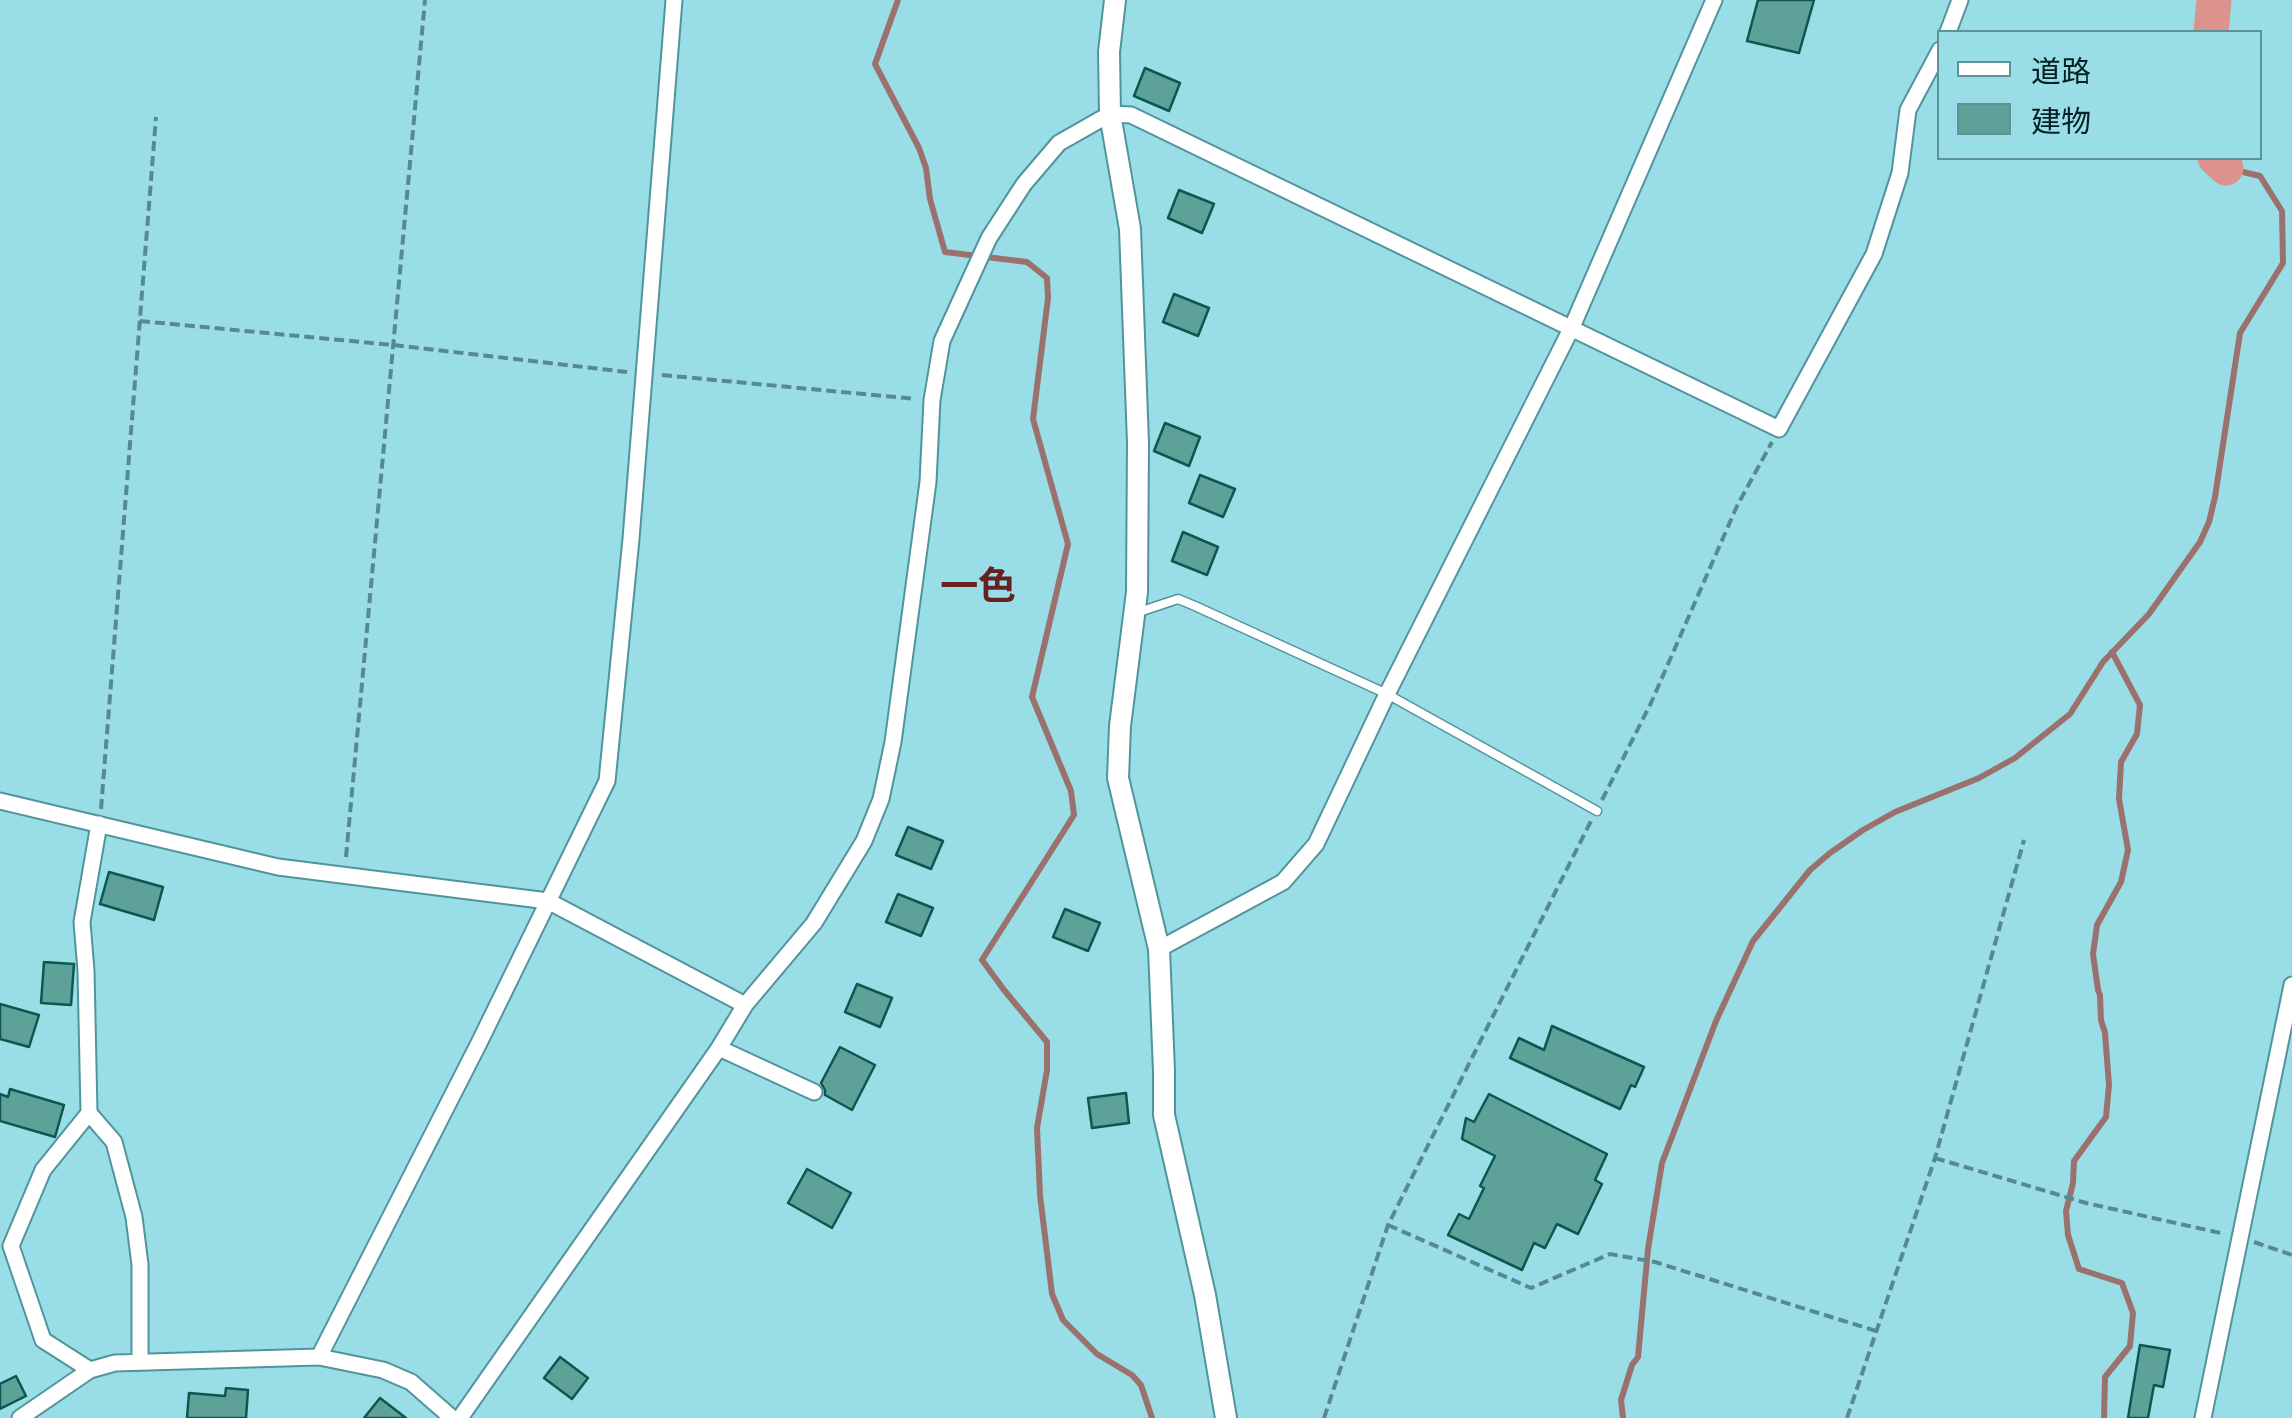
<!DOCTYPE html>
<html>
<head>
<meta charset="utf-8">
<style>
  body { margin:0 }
  #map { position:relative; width:2292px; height:1418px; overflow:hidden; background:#99dee6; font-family:"Fira Sans Condensed","Noto Sans JP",sans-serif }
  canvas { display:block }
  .legend { position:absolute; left:1937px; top:30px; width:325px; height:130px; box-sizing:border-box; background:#99dee6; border:2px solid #5d9298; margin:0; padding:12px 18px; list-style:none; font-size:30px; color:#042124 }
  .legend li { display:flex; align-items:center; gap:20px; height:50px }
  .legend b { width:50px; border:2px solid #5d9298 }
</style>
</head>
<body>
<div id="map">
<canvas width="2292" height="1418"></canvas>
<ul class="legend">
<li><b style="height:12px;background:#fff"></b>道路</li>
<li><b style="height:28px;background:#5ea198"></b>建物</li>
</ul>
</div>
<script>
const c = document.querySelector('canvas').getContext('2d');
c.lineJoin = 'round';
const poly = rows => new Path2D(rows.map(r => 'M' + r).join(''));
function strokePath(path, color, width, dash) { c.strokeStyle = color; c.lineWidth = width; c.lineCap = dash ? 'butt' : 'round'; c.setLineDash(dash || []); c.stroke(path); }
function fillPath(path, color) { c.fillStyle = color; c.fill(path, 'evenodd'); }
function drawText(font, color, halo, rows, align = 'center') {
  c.font = font + ' "Fira Sans Condensed","Noto Sans JP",sans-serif'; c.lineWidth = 9; c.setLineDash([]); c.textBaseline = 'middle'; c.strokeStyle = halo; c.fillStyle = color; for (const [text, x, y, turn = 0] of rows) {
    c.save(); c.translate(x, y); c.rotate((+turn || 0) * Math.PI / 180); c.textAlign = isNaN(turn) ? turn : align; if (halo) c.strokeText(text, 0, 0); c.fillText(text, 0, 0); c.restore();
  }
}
const stream = poly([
  [898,0,875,64,919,148,926,168,930,199,945,252,1027,262,1047,278,1048,298,1033,419,1068,544,1032,697,1071,791,1074,815,982,960,1004,990,1047,1042,1047,1070,1037,1128,1040,1195,1052,1294,1063,1320,1097,1354,1132,1375,1141,1385,1152,1418],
  [1623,1418,1621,1400,1632,1365,1638,1357,1648,1249,1662,1163,1716,1021,1753,941,1810,870,1830,853,1863,830,1895,812,1979,778,2015,758,2070,714,2103,662,2149,614,2200,542,2209,522,2215,497,2240,333,2283,263,2282,211,2260,176,2226,168],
  [2104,1418,2105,1377,2130,1346,2133,1313,2122,1283,2079,1269,2068,1235,2066,1211,2073,1183,2074,1161,2106,1117,2109,1085,2105,1033,2101,1020,2100,995,2098,990,2093,954,2097,925,2121,882,2128,850,2119,799,2121,762,2137,734,2140,705,2112,652]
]);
const river = poly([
  [2211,32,2214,0],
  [2215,158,2226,168]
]);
const building = poly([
  [1758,0,1814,0,1799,53,1747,41,1758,0],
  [1145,68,1180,83,1169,111,1134,96,1145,68],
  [1179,190,1214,204,1202,233,1168,218,1179,190],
  [1174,294,1209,308,1198,336,1163,322,1174,294],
  [1165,423,1200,437,1189,466,1154,451,1165,423],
  [1200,475,1235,489,1223,517,1189,503,1200,475],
  [1183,532,1218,547,1207,575,1172,561,1183,532],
  [908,827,943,841,931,869,896,855,908,827],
  [109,872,163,887,154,920,100,904,109,872],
  [898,894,933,908,921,936,886,922,898,894],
  [1065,909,1100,923,1088,951,1053,937,1065,909],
  [44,962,74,964,71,1005,41,1003,44,962],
  [857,984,892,998,880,1027,845,1012,857,984],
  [0,1004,39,1015,29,1047,0,1039,0,1004],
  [1552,1026,1644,1067,1635,1087,1631,1085,1620,1109,1510,1058,1519,1038,1544,1050,1552,1026],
  [840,1047,875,1065,852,1110,825,1095,825,1090,821,1083,840,1047],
  [10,1089,64,1105,55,1137,0,1121,0,1094,8,1097,10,1089],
  [1126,1093,1129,1123,1092,1128,1088,1098,1126,1093],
  [1489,1094,1607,1154,1595,1180,1602,1184,1578,1234,1557,1224,1545,1248,1534,1243,1522,1270,1448,1235,1459,1214,1469,1219,1484,1188,1480,1186,1495,1156,1462,1139,1466,1118,1474,1122,1489,1094],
  [807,1169,851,1193,832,1228,788,1203,807,1169],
  [2140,1345,2170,1350,2163,1387,2154,1385,2148,1418,2128,1418,2140,1345],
  [560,1357,588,1378,572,1399,544,1378,560,1357],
  [16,1376,26,1396,0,1409,0,1384,16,1376],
  [226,1388,248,1390,246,1418,187,1418,189,1393,225,1396,226,1388],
  [380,1398,406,1418,364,1418,380,1398]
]);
const path = poly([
  [140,321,393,345,627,372],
  [662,375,916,399],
  [1602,800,1651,703,1737,506,1772,442],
  [101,809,156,117],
  [346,857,425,0],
  [1935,1158,2086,1203,2225,1234],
  [1388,1225,1531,1288,1610,1254,1655,1262,1876,1331],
  [2254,1242,2292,1255],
  [1324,1418,1388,1225,1591,821],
  [1847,1418,1935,1158,2024,840]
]);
const service = poly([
  [1139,612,1178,599,1195,606,1387,694,1597,811]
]);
const minor = poly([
  [1948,32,1960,0],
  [0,801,278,867,548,901,745,1005],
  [99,824,82,922,86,971,89,1113,114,1142,134,1217,140,1265,140,1361],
  [1159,949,1283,882,1316,844,1387,694,1572,327,1714,0],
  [719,1048,814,1092],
  [89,1113,43,1170,11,1246,43,1340,90,1370],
  [319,1357,479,1043,607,781,631,539,674,0],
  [20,1418,90,1370,115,1363,319,1357,383,1370,411,1382,452,1418],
  [460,1418,719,1048,745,1005,814,923,864,841,881,799,893,742,928,482,932,400,942,341,989,238,1024,184,1059,143,1110,114,1131,115,1779,429,1874,254,1900,173,1908,110,1940,50],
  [2203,1418,2292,985]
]);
const tertiary = poly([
  [1115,0,1109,52,1110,114,1130,229,1138,443,1137,592,1120,726,1118,778,1159,949,1164,1071,1164,1115,1205,1295,1226,1418]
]);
const quarterNames = [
  ["一色",978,588]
];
strokePath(stream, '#9b716e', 6);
strokePath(river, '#dc938d', 35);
fillPath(building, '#5ea198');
strokePath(building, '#0b5851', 2.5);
strokePath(service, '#51949c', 11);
strokePath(minor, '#51949c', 19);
strokePath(tertiary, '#51949c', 24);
strokePath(path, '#578a90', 4, [10, 5]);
strokePath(service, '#fff', 8);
strokePath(minor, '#fff', 15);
strokePath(tertiary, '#fff', 20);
drawText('bold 38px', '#672120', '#99dee6', quarterNames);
</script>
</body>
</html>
